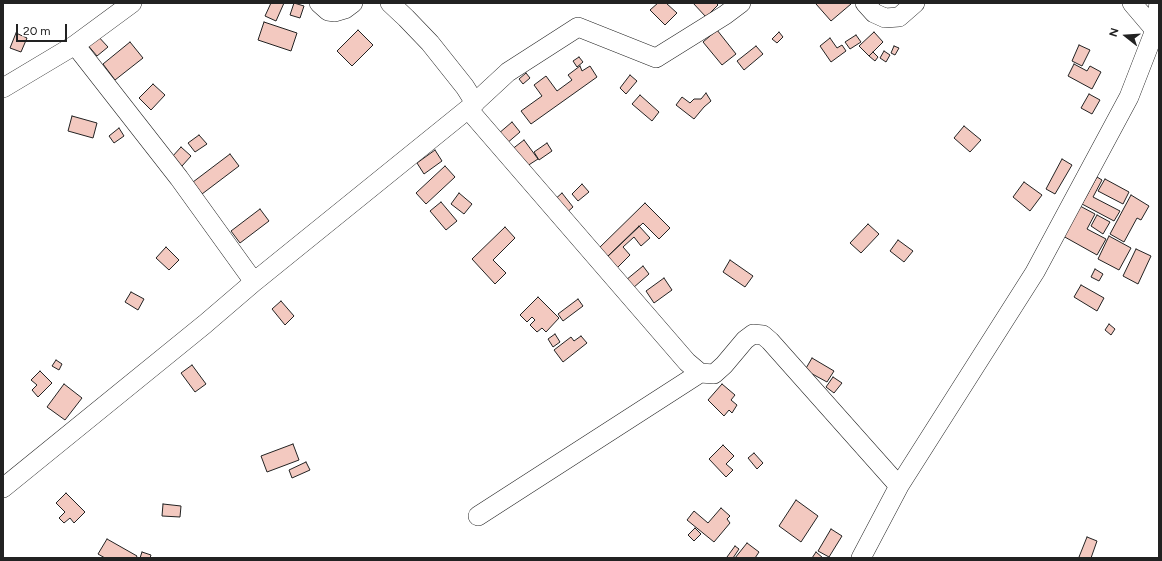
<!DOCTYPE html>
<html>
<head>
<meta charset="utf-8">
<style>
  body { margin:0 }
  #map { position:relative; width:1162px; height:561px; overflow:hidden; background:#fff; font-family:Figtree,sans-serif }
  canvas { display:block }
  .frame { position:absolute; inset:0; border:4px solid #222; pointer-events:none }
  .north { position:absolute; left:1106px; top:16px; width:40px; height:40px; -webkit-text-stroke:3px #fff; paint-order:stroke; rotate:287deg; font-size:11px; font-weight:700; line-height:16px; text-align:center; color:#222 }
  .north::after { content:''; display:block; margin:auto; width:14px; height:18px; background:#222; clip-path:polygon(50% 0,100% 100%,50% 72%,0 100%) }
  .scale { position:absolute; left:16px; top:24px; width:51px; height:18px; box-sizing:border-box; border:2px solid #222; border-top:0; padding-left:5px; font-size:12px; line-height:14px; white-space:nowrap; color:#222; -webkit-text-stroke:3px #fff; paint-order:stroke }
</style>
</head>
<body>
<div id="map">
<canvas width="1162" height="561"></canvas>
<div class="frame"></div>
<div class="north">N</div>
<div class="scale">20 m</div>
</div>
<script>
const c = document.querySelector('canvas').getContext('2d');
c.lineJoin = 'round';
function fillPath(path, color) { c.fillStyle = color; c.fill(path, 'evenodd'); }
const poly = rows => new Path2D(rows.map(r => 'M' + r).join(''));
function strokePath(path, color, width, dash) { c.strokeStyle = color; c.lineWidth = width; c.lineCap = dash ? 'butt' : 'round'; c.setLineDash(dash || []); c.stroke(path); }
const building = poly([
  [271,3,284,3,276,21,265,16,271,3],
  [294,3,304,6,300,18,290,15,294,3],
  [658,3,666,3,677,13,665,25,650,10,658,3],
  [693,3,716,3,718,5,706,17,693,3],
  [818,3,850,3,851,4,831,21,816,4,818,3],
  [264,22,297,33,291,51,258,40,264,22],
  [358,30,373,45,352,66,337,51,358,30],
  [717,30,736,54,722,65,703,42,717,30],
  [779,32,783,37,777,43,772,39,779,32],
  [874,32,883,42,869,56,859,46,874,32],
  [16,33,27,38,21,52,10,48,16,33],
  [96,34,108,47,97,56,86,43,96,34],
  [856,35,861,42,850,49,845,42,856,35],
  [830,38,837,48,842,45,846,51,831,62,820,46,830,38],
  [130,42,143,58,115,80,103,64,130,42],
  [1079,45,1090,50,1082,66,1072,61,1079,45],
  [756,46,763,54,744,70,737,61,756,46],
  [894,46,899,48,895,55,891,53,894,46],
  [884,51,890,55,886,62,880,58,884,51],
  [873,52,878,57,875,61,869,56,873,52],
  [579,57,583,62,577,67,573,61,579,57],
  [1074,64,1087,71,1090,66,1101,72,1092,89,1068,76,1074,64],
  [580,66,582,71,590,66,597,77,531,124,521,111,542,96,534,85,546,76,557,91,572,80,568,75,580,66],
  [526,73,530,78,523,84,519,79,526,73],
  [630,75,637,81,626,94,620,88,630,75],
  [153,84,165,95,151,110,139,98,153,84],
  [706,93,711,101,704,107,694,119,676,105,682,97,690,103,694,99,701,99,706,93],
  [1089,94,1100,100,1092,114,1081,108,1089,94],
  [640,95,659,112,652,121,632,104,640,95],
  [72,116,97,123,93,138,68,131,72,116],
  [512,122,520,132,506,144,498,134,512,122],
  [964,126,981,140,970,152,954,138,964,126],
  [119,128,124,136,114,143,109,136,119,128],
  [199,135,207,144,195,152,188,143,199,135],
  [524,140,538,159,524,168,511,150,524,140],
  [547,143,552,151,539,160,534,152,547,143],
  [181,147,191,156,182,166,172,157,181,147],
  [435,150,442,161,424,174,417,163,435,150],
  [230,154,239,166,202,194,193,182,230,154],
  [1062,159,1072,165,1055,194,1046,189,1062,159],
  [445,166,455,177,426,204,416,193,445,166],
  [1097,177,1102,180,1093,197,1120,211,1114,221,1082,204,1097,177],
  [1105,179,1129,192,1123,204,1098,191,1105,179],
  [1024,182,1042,195,1030,211,1013,197,1024,182],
  [582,184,589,192,578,201,572,194,582,184],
  [459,193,472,204,464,214,451,204,459,193],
  [562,193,573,207,564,215,553,201,562,193],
  [1131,195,1149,206,1141,220,1137,218,1124,242,1110,234,1131,195],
  [441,202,457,221,446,230,430,211,441,202],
  [645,203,670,228,659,239,643,223,606,258,598,249,645,203],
  [1080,206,1095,214,1087,229,1106,239,1097,255,1063,236,1080,206],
  [260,209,269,221,240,243,231,231,260,209],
  [1097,215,1110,222,1103,234,1091,226,1097,215],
  [868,224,879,234,861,253,850,243,868,224],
  [639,226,650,238,641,246,634,237,623,247,630,255,616,269,606,258,639,226],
  [505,227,515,238,493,260,506,273,495,284,472,259,505,227],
  [1109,236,1131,248,1119,270,1098,259,1109,236],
  [898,240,913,251,904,262,890,251,898,240],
  [166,247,179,260,169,270,156,258,166,247],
  [1136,249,1151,256,1138,284,1123,276,1136,249],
  [730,260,753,276,745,287,723,272,730,260],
  [643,266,649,274,633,288,626,280,643,266],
  [1095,269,1103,274,1099,281,1091,277,1095,269],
  [664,278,672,290,654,303,646,291,664,278],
  [1081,285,1104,298,1097,311,1074,297,1081,285],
  [131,292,144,299,138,310,125,302,131,292],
  [538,297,559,318,546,332,542,328,537,332,530,325,535,320,532,317,527,322,520,315,538,297],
  [578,299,583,306,563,321,558,314,578,299],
  [281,301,294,316,285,325,272,309,281,301],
  [1109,324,1115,329,1111,335,1105,330,1109,324],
  [555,334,560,342,553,347,548,339,555,334],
  [581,336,587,343,563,362,554,350,571,337,574,341,581,336],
  [812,358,834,371,827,382,805,370,812,358],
  [56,360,62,364,59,370,52,366,56,360],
  [192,365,206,384,195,392,181,373,192,365],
  [40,371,52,383,38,397,32,390,37,385,31,380,40,371],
  [833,377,842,383,834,393,826,387,833,377],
  [64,384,82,398,65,420,47,407,64,384],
  [722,384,735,395,731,400,737,405,732,413,729,410,724,416,708,400,722,384],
  [293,444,299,460,267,472,261,456,293,444],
  [723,445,734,456,726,464,733,470,726,477,709,459,723,445],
  [754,453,763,463,757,469,748,458,754,453],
  [306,462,310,470,292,478,289,470,306,462],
  [66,493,85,512,74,523,70,518,64,523,59,518,65,512,56,503,66,493],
  [796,500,818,516,801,542,779,526,796,500],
  [163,504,181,506,180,517,162,516,163,504],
  [721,508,730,516,727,519,730,523,714,542,687,520,694,511,708,523,721,508],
  [695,528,701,534,694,541,688,535,695,528],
  [831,529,842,536,829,557,818,551,831,529],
  [1087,537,1097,541,1091,558,1082,558,1079,557,1087,537],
  [107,539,137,556,136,558,105,558,98,554,107,539],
  [747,543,759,552,755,558,735,558,747,543],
  [735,546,739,549,733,558,729,558,727,557,735,546],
  [142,552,151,555,150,558,140,558,142,552],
  [816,552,823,558,812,558,816,552]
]);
const minor = poly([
  [319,3,328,11,335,12,345,9,353,3],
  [390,3,406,18,430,43,465,87,475,103],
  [865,3,874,13,885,18,899,17,915,3],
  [1132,3,1155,30],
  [75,45,179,178,254,282],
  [3,88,75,45,132,3],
  [468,109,687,362,700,373,714,374,724,365,745,340,753,334,763,335,770,341,899,486],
  [3,488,205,324,254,282,468,109,508,72,578,27,656,58,725,15,741,3],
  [478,516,700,373],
  [861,558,899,486,1035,272,1129,97,1155,30,1159,3]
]);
fillPath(building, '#f3c9c0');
strokePath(building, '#222', 1);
strokePath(minor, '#222', 20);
strokePath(minor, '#fff', 19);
</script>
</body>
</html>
